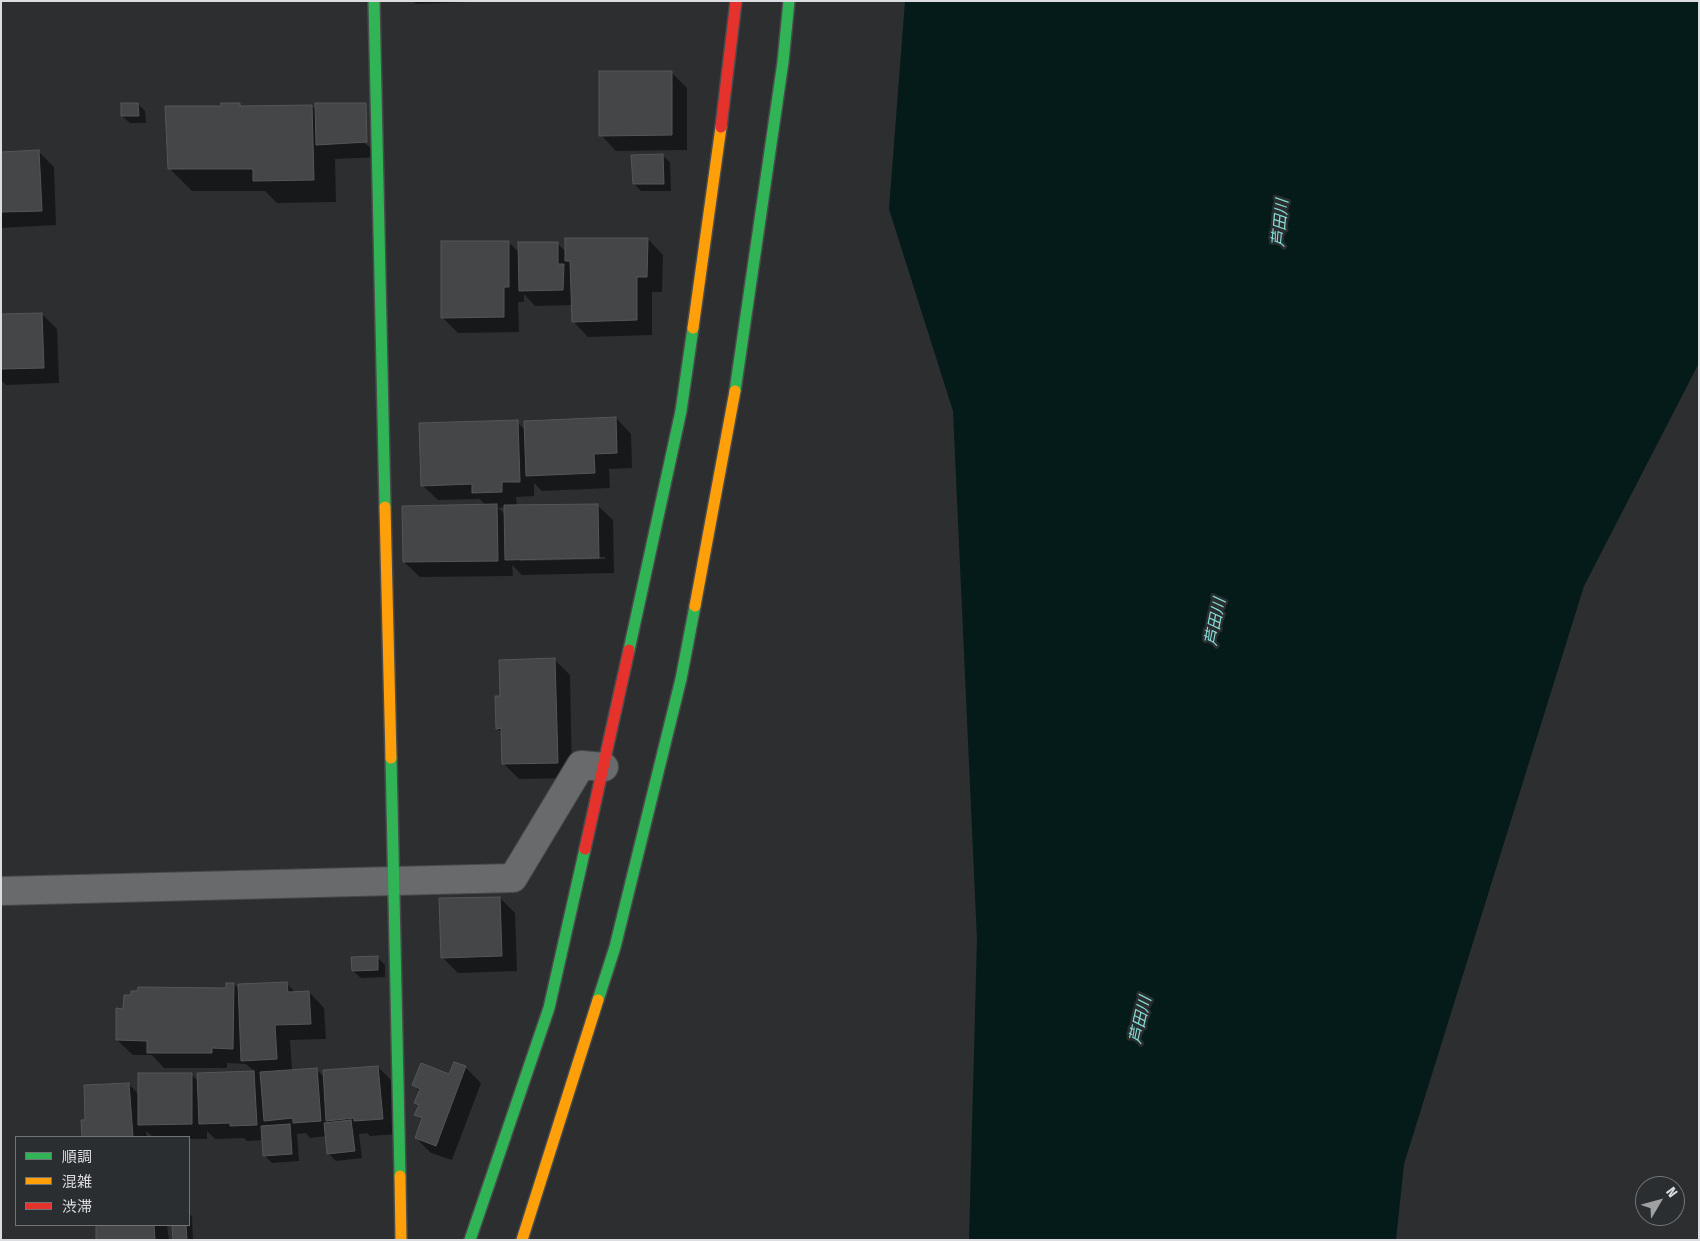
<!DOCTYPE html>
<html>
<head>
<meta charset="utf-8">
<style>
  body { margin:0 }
  #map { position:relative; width:1700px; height:1241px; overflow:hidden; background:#2c2e30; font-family:"Fira Sans Condensed","Noto Sans JP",sans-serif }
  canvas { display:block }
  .frame { position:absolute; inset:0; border:2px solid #dbdde0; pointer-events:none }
  .legend { position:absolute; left:15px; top:1136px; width:175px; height:90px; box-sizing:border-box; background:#2b2e31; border:1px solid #717477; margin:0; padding:6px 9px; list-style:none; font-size:15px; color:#dbdde0 }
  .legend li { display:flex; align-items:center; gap:10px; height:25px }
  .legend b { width:25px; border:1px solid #717477 }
  .north { position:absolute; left:1635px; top:1176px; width:50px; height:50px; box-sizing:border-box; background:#2b2e31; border:1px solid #717477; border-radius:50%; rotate:53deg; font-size:14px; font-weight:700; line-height:20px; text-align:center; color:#dbdde0 }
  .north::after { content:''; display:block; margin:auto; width:18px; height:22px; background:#9ea0a2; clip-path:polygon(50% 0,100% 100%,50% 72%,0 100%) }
</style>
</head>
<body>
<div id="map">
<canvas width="1700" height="1241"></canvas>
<div class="frame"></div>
<ul class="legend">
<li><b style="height:6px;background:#30b455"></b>順調</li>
<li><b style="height:6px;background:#ff9f0a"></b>混雑</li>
<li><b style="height:6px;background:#e5322d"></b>渋滞</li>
</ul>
<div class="north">N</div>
</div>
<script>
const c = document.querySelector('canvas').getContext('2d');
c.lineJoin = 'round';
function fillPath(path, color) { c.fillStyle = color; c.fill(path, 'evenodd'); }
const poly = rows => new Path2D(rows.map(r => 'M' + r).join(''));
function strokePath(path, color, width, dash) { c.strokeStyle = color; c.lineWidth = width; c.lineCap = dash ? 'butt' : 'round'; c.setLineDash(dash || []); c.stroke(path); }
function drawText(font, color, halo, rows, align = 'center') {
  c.font = font + ' "Fira Sans Condensed","Noto Sans JP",sans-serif'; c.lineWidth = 5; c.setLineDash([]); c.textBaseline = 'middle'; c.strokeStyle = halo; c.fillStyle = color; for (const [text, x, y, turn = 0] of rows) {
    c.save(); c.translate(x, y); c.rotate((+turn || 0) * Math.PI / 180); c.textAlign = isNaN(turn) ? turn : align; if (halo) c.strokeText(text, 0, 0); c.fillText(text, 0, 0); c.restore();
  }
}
const water = poly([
  [905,1,1699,1,1699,363,1584,586,1404,1164,1396,1240,969,1240,977,939,953,411,889,209]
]);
const shadow = poly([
  [414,1,471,1,471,2,416,4],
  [672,73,687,88,687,150,616,151,601,135],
  [138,104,145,111,146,123,130,123,122,116],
  [239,105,242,107,312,106,317,111,317,105,382,157,335,159,336,202,277,203,265,191,192,191,169,168,222,107],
  [39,152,54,167,56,225,1,228,1,153],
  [662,155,670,162,671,191,641,191,634,184],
  [648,239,663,255,662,292,652,292,652,335,588,337,573,321,572,305,535,306,524,294,524,302,518,302,519,332,458,333,443,318,508,242,520,253,557,243,567,253],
  [42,314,57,329,59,383,6,385,1,380,1,315],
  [616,418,631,434,632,468,609,469,610,488,542,491,534,483,534,496,516,497,517,506,597,505,613,520,614,573,522,575,512,565,513,576,420,577,404,562,486,506,480,499,438,500,422,485,517,422,525,430],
  [506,507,506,515,498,508],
  [605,557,605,559,520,561,520,558],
  [555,660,570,675,572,778,519,779,503,763,502,733,497,728,501,697],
  [500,898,515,913,517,971,458,973,442,957],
  [377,957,385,965,385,977,361,978,353,971],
  [234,984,240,990,287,984,296,993,309,992,324,1008,326,1039,290,1040,292,1071,316,1069,325,1078,378,1067,393,1082,398,1134,370,1136,367,1133,359,1134,362,1158,336,1161,328,1153,327,1136,310,1138,306,1133,297,1134,299,1161,272,1163,264,1155,263,1140,247,1141,244,1138,215,1139,207,1131,207,1139,189,1139,189,1137,153,1137,146,1131,147,1137,84,1137,83,1121,87,1121,129,1084,139,1095,191,1074,199,1082,199,1074,255,1072,246,1064,227,1063,227,1068,164,1068,152,1055,133,1055,117,1040,124,1010,227,989],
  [465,1067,481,1083,452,1160,431,1153,416,1138,423,1121,416,1115,419,1107,416,1103,420,1092,414,1085,450,1076],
  [189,1213,192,1217,193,1240,174,1240,174,1225,189,1225],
  [97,1225,167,1225,169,1240,98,1240]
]);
const building = poly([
  [599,71,672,71,672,135,599,136,599,71],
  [121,103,138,103,139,116,121,116,121,103],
  [221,103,240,103,240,106,312,105,314,180,253,181,253,169,168,169,165,106,221,106,221,103],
  [315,103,366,103,367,142,316,145,315,103],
  [39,150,42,211,1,212,1,152,39,150],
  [663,154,664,184,633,184,631,155,663,154],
  [565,238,648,238,647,277,637,277,637,320,572,322,570,261,565,261,565,238],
  [441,241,509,241,509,287,504,287,504,317,441,318,441,241],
  [518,242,558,242,558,264,564,264,563,290,519,291,518,242],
  [42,313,44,368,1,369,1,314,42,313],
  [616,417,617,453,594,454,595,473,526,476,524,421,616,417],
  [518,420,520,482,502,482,502,492,472,493,472,484,421,486,419,423,518,420],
  [497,504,498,561,403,562,402,506,497,504],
  [598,504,599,558,505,560,504,505,598,504],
  [555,658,558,763,502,764,501,728,496,729,495,696,500,696,499,660,555,658],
  [500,897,502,956,441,958,439,898,500,897],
  [378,956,378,970,352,971,351,957,378,956],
  [287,982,288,992,309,991,311,1024,275,1025,277,1059,241,1061,238,984,287,982],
  [226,983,234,983,233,1049,212,1048,212,1053,147,1053,147,1041,116,1040,116,1008,123,1009,124,995,131,995,131,991,137,991,138,987,226,988,226,983],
  [454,1062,466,1066,436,1146,415,1138,422,1118,414,1115,419,1105,414,1103,420,1089,412,1085,421,1063,449,1074,454,1062],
  [378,1066,383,1119,354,1121,354,1118,326,1121,323,1070,378,1066],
  [317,1068,321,1121,293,1123,293,1118,264,1121,260,1072,317,1068],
  [254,1071,257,1125,230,1126,230,1123,199,1124,197,1073,254,1071],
  [138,1073,192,1073,192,1124,138,1125,138,1073],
  [129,1083,133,1137,82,1137,81,1120,85,1120,84,1085,129,1083],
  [351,1120,355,1151,327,1154,324,1123,351,1120],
  [290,1124,292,1154,263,1156,261,1126,290,1124],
  [96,1225,154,1225,155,1240,96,1240,96,1225],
  [172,1225,186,1225,187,1240,173,1240,172,1225]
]);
const street = poly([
  [1,891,513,878,581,765,604,767]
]);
const fast = poly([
  [374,1,385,507],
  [735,391,783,62,789,1],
  [629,650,681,411,693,328],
  [391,758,400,1176],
  [598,1000,615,947,681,679,695,606],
  [470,1240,549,1008,585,849]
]);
const slow = poly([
  [693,328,721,127],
  [385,507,391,758],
  [695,606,735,391],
  [400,1176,401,1240],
  [522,1240,598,1000]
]);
const jam = poly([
  [721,127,736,1],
  [585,849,629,650]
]);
const waterNames = [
  ["芦田川",1281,223,-85],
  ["芦田川",1216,622,-79],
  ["芦田川",1141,1020,-77]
];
fillPath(water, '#041b19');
fillPath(shadow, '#0007');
fillPath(building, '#454648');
strokePath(building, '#555657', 1);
strokePath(street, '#484a4c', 30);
strokePath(fast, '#484a4c', 14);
strokePath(slow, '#484a4c', 14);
strokePath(jam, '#484a4c', 14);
strokePath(street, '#696a6c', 28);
strokePath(fast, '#30b455', 11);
strokePath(slow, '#ff9f0a', 11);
strokePath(jam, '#e5322d', 11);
drawText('italic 16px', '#84ded6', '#2b2e31', waterNames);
</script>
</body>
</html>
